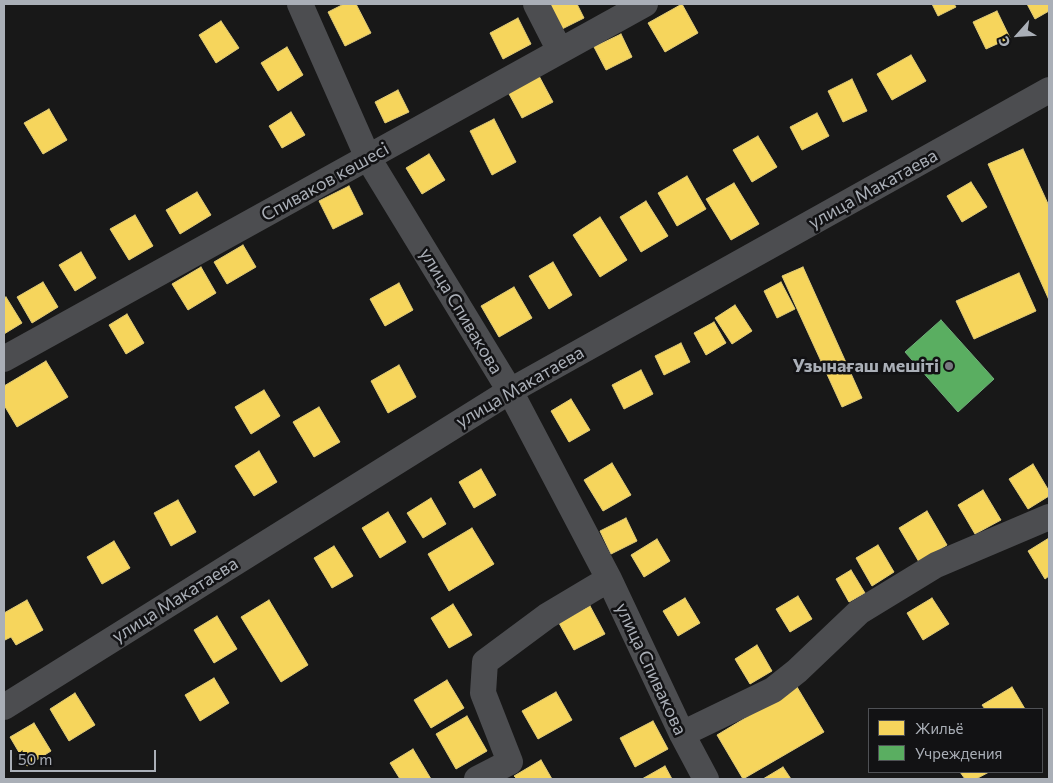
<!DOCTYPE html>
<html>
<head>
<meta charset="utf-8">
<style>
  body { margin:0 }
  #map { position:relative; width:1053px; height:783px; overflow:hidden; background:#181818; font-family:Commissioner,sans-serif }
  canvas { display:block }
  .frame { position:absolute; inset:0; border:5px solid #aaafb7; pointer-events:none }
  .legend { position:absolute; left:868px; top:708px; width:175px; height:65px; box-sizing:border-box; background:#121214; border:1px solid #4f5155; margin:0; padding:6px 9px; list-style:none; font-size:15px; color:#aaafb7 }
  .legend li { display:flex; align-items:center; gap:10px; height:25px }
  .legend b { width:25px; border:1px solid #4f5155 }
  .north { position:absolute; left:993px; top:10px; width:50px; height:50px; -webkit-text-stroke:4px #121214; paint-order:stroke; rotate:244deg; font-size:14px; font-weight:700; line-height:20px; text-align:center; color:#aaafb7 }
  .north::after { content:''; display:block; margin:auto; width:18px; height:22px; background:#aaafb7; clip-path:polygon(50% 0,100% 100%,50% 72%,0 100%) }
  .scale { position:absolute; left:10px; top:750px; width:146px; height:22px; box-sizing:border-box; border:2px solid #aaafb7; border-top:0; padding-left:6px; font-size:15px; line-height:18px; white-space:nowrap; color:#aaafb7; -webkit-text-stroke:4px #121214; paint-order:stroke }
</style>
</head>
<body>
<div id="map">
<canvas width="1053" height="783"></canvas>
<div class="frame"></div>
<ul class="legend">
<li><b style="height:14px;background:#f6d55c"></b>Жильё</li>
<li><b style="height:14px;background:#5aae61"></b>Учреждения</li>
</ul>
<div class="north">С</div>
<div class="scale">50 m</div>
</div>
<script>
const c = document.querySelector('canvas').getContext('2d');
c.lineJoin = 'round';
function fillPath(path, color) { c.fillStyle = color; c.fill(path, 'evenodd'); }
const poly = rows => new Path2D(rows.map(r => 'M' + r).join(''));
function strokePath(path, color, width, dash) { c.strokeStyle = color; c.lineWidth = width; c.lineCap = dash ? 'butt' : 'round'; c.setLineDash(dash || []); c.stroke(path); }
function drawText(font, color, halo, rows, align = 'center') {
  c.font = font + ' Commissioner,sans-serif'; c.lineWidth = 5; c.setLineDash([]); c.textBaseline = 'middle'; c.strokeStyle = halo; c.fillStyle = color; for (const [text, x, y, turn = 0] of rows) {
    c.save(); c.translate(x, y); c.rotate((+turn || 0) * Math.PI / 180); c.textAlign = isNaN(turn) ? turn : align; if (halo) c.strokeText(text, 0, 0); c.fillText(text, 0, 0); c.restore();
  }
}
const homes = poly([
  [344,4,356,4,371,33,345,46,328,12,344,4],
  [550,4,577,4,584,18,562,29,550,4],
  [682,4,698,33,665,52,648,23,682,4],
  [932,4,954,4,956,7,938,16,932,4],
  [1027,4,1049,4,1049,11,1035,19,1027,4],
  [997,11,1010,38,986,49,973,22,997,11],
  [518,18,531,44,503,59,490,33,518,18],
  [221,21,239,48,216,63,199,35,221,21],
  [621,34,632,57,606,70,594,47,621,34],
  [287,47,303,75,278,91,261,63,287,47],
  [911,55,926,81,892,100,877,74,911,55],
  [539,76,553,102,522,118,508,92,539,76],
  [852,79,867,111,843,122,828,91,852,79],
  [398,90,409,112,385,123,375,102,398,90],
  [49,109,67,140,43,154,24,123,49,109],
  [291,112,305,135,282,148,269,126,291,112],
  [817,113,829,136,802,150,790,127,817,113],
  [494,119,516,162,492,175,470,131,494,119],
  [758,136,777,167,752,182,733,150,758,136],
  [1023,149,1049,206,1049,300,988,164,1023,149],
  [429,154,445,180,422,194,406,168,429,154],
  [687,176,706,209,677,226,658,193,687,176],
  [971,182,987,207,962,222,947,196,971,182],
  [734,183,759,224,731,240,706,199,734,183],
  [349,186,363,214,333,229,319,201,349,186],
  [197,192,211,215,180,234,166,210,197,192],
  [646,201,668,236,641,252,620,217,646,201],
  [135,215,153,246,129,260,110,229,135,215],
  [600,217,627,260,600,277,573,235,600,217],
  [243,245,256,267,227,284,214,262,243,245],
  [81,252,96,278,75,291,59,265,81,252],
  [553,262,572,295,549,309,529,276,553,262],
  [201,267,216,293,188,310,172,284,201,267],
  [803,267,862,398,842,407,782,276,803,267],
  [1019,273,1036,311,974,339,956,301,1019,273],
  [43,282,58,307,32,323,17,297,43,282],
  [781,282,795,309,777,318,764,291,781,282],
  [399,283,413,310,385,326,370,299,399,283],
  [514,287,532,318,499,337,481,306,514,287],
  [6,297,22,323,4,334,4,298,6,297],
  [735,305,752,331,732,344,715,318,735,305],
  [127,314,144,343,126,354,109,325,127,314],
  [714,322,726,343,706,355,694,333,714,322],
  [681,343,690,362,664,375,655,356,681,343],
  [46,361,68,397,17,427,4,405,4,386,46,361],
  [399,365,416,397,388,413,371,381,399,365],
  [641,370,653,394,624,409,612,385,641,370],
  [264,390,280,416,251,434,235,407,264,390],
  [571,399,590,430,569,442,551,411,571,399],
  [319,407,340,442,314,457,293,422,319,407],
  [259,451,277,482,254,496,235,466,259,451],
  [612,463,631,495,603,511,584,480,612,463],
  [1033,464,1049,491,1049,496,1028,509,1009,479,1033,464],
  [481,469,496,495,474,508,459,482,481,469],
  [983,490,1001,520,975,534,958,505,983,490],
  [431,498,446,524,423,538,407,513,431,498],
  [178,500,196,532,171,546,154,513,178,500],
  [927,511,947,545,919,562,899,528,927,511],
  [388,512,406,542,380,558,362,528,388,512],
  [626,518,637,541,611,554,600,531,626,518],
  [472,528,494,564,449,591,428,554,472,528],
  [1049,538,1049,576,1045,579,1028,551,1049,538],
  [657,539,670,561,644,577,631,555,657,539],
  [114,541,130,568,102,584,87,557,114,541],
  [878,545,894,572,872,586,856,558,878,545],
  [334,546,353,576,332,588,314,558,334,546],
  [851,570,865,593,849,602,836,579,851,570],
  [798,596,812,619,790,632,776,609,798,596],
  [685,598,700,623,678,636,663,611,685,598],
  [932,598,949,624,923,640,907,613,932,598],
  [27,600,43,630,16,645,11,637,5,640,4,637,4,613,27,600],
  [269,600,308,665,281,682,241,617,269,600],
  [453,604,472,635,449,648,431,618,453,604],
  [590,606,605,634,574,650,559,623,590,606],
  [217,616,237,649,214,663,194,630,217,616],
  [757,645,772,671,750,684,735,659,757,645],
  [214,678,229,703,200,721,185,695,214,678],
  [447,680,464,708,431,728,414,700,447,680],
  [797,687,824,732,743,779,717,735,797,687],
  [1012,687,1025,709,985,709,982,705,1012,687],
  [556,692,572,720,538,739,522,711,556,692],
  [75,693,95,725,69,741,50,709,75,693],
  [467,716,487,751,456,769,436,734,467,716],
  [653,721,668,749,635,767,620,738,653,721],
  [34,723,51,751,27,766,10,737,34,723],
  [413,749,431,779,400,779,390,763,413,749],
  [541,760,552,779,517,779,514,776,541,760],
  [665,766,672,779,642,779,665,766],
  [783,767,791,779,763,779,783,767],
  [960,772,989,772,976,779,965,779,960,772]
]);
const public = poly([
  [941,320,994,379,958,412,905,352,941,320]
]);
const minor = poly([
  [300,4,368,158,510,391,609,579,682,734,706,779],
  [536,4,560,51],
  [4,359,645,4],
  [4,707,510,391,1049,90],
  [682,734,773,690,797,671,859,612,936,565,1049,517],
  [477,779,510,762,483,693,485,662,547,616,609,579]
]);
const markers = [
  [949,366,5,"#777a7f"]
];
const streetNames = [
  ["Спиваков көшесі",325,182,-29],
  ["улица Макатаева",873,189,-29],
  ["улица Спивакова",461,311,59],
  ["улица Макатаева",520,387,-30],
  ["улица Макатаева",175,600,-32],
  ["улица Спивакова",651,669,65]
];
const poiNames = [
  ["Узынағаш мешіті",939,366]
];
fillPath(homes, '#f6d55c');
strokePath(homes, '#dfca77', 1);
fillPath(public, '#5aae61');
strokePath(public, '#72ae7b', 1);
strokePath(minor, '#4c4d50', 26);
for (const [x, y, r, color] of markers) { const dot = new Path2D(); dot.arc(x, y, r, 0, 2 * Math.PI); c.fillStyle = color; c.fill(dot); strokePath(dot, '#121214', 2); }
drawText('18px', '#aaafb7', '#121214', streetNames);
drawText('bold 18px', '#aaafb7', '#121214', poiNames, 'right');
</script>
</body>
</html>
